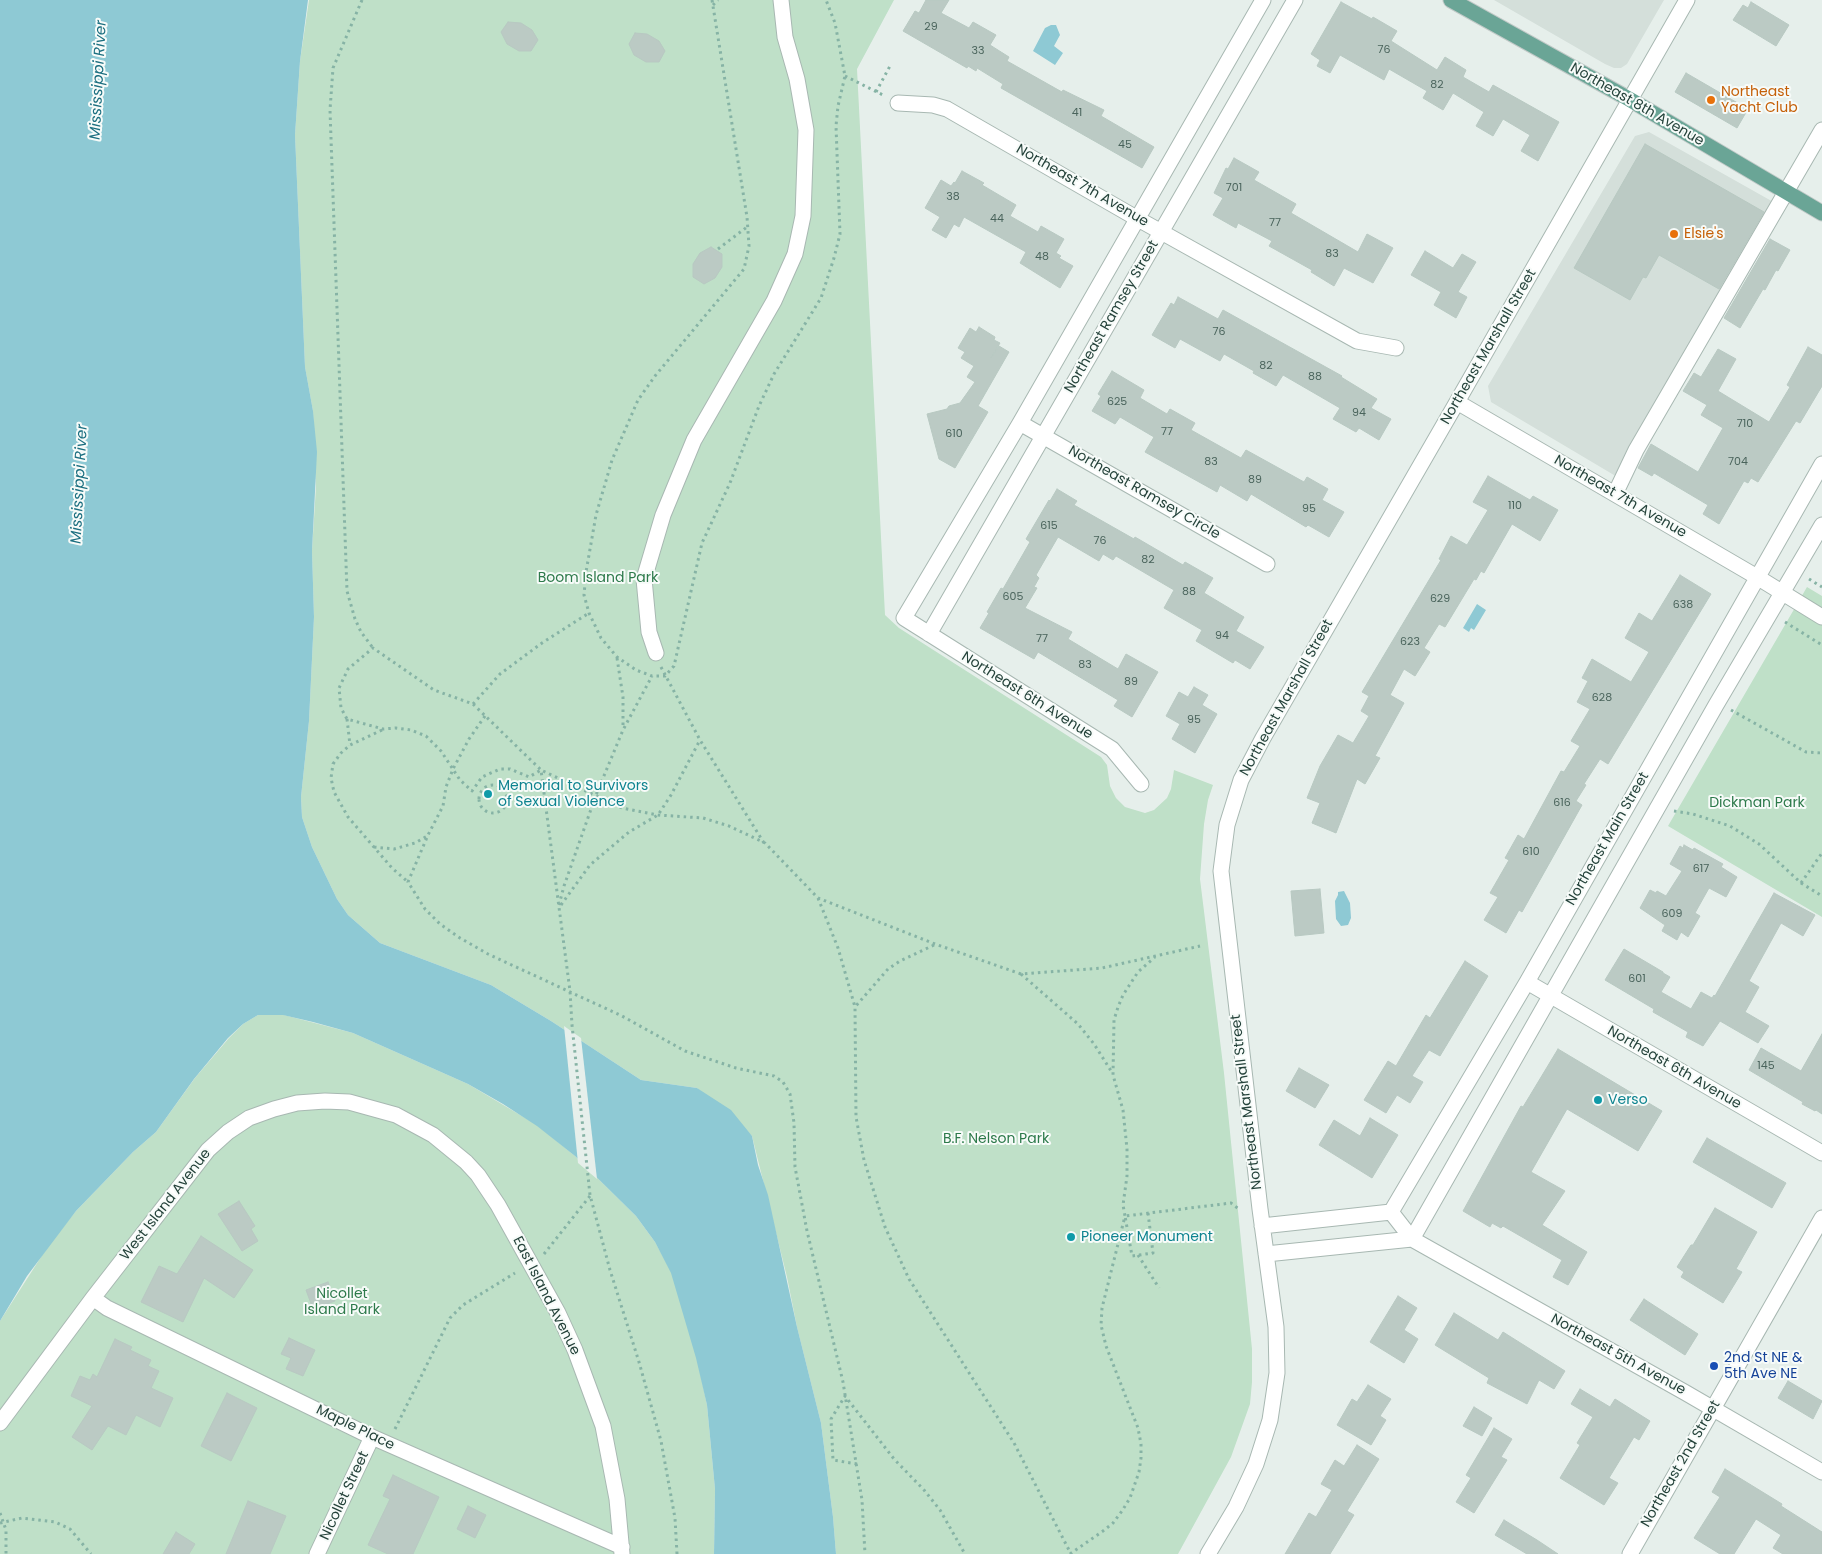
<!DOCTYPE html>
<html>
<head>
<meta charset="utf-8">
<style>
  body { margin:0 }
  canvas { display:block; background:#e6efeb }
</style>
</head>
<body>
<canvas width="1822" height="1554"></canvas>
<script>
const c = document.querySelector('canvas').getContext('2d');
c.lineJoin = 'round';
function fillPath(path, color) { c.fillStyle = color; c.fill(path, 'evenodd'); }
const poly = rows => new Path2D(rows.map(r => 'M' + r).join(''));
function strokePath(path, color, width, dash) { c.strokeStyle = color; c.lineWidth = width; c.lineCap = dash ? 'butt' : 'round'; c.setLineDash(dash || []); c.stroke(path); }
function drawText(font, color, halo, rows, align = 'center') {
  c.font = font + ' Poppins,sans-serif'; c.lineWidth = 4; c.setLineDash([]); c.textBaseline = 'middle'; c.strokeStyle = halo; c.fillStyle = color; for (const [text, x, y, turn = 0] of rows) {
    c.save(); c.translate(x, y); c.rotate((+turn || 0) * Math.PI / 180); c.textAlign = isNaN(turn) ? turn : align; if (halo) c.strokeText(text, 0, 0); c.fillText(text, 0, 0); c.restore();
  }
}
const built = poly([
  [1494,0,1664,0,1627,64,1621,68,1614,68,1605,64],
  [1649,132,1784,208,1624,481,1491,402,1488,386,1635,136]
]);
const green = poly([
  [309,0,894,0,857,69,885,615,899,628,1101,757,1107,765,1110,786,1116,798,1125,807,1145,813,1154,810,1167,798,1171,789,1174,770,1213,785,1208,800,1204,824,1200,879,1224,1073,1252,1349,1252,1382,1250,1404,1231,1457,1178,1554,836,1554,833,1517,821,1423,797,1327,787,1277,752,1136,697,1088,641,1080,551,1021,491,985,380,943,348,915,337,899,312,847,302,817,301,797,309,721,314,617,312,551,316,487,313,411,305,367,295,135,300,61],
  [1807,587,1822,596,1822,917,1668,826],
  [258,1015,284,1015,353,1033,468,1084,537,1125,575,1156,636,1216,655,1242,672,1273,697,1358,707,1405,715,1489,714,1554,0,1554,0,1321,50,1243,76,1211,133,1152,156,1132,195,1078,229,1038,243,1024]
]);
const water = poly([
  [0,0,308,0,300,61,295,135,305,367,313,411,317,452,312,551,314,617,309,721,301,797,302,817,312,847,337,899,348,915,380,943,491,985,551,1021,641,1080,697,1088,731,1110,752,1136,758,1165,768,1195,797,1327,821,1423,833,1517,836,1554,714,1554,715,1489,707,1405,696,1358,671,1273,655,1242,636,1216,575,1156,537,1126,503,1104,468,1084,353,1033,313,1022,283,1015,258,1015,243,1024,228,1038,194,1079,156,1132,133,1152,76,1211,27,1276,0,1321],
  [1051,25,1056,25,1060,35,1054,46,1063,53,1055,65,1033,51,1045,28],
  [1477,604,1486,610,1474,630,1471,628,1469,632,1463,628],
  [1344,891,1350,903,1351,918,1348,925,1341,926,1336,919,1335,901,1338,895,1338,892]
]);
const pier = poly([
  [564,1026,581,1038,597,1179,578,1163]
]);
const building = poly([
  [926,0,949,0,941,13,969,28,973,22,996,35,990,45,1009,57,1007,61,1062,92,1063,90,1104,110,1101,116,1154,147,1142,168,1001,88,1003,84,977,68,976,71,968,66,967,68,903,31,915,11,919,13,926,0],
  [1341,2,1372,19,1373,17,1397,31,1391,41,1437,70,1445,57,1466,70,1463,77,1489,92,1493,85,1559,122,1538,161,1521,151,1530,135,1503,119,1493,136,1476,126,1484,112,1453,93,1443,110,1423,98,1427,91,1389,69,1384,80,1340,55,1330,73,1317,66,1320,60,1311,54,1341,2],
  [1751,2,1789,25,1776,46,1733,20,1743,5,1748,8,1751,2],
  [508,22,521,23,532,30,538,40,531,51,519,51,507,44,501,32,508,22],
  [635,33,647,34,659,41,665,51,659,62,646,62,634,55,629,44,635,33],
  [1686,73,1748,109,1737,128,1675,92,1686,73],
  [1645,144,1764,212,1719,289,1659,255,1646,278,1643,277,1630,300,1574,268,1645,144],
  [1234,158,1259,172,1254,180,1296,204,1291,213,1358,252,1367,234,1393,248,1373,283,1344,268,1334,286,1311,272,1312,270,1269,246,1272,241,1238,223,1236,228,1213,215,1223,198,1214,193,1226,168,1228,169,1234,158],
  [962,171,984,183,982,185,1016,205,1010,216,1038,232,1041,226,1064,239,1056,253,1061,256,1059,258,1073,266,1060,288,1020,263,1026,252,964,217,959,227,954,224,946,238,932,230,940,217,925,208,941,180,951,186,954,182,955,183,962,171],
  [1770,239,1790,250,1778,271,1776,270,1765,290,1763,289,1740,328,1724,318,1770,239],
  [711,247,722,254,722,267,715,278,704,284,693,277,693,264,700,253,711,247],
  [1425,251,1453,268,1462,254,1476,262,1458,292,1467,297,1456,318,1434,305,1441,292,1411,275,1425,251],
  [1178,297,1218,319,1223,310,1342,376,1341,377,1377,399,1371,408,1391,419,1379,440,1359,428,1356,432,1333,419,1340,408,1283,375,1276,386,1253,373,1254,371,1224,354,1220,361,1180,339,1175,348,1152,335,1171,303,1174,305,1178,297],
  [979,327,995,337,994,340,1000,343,991,358,999,346,1009,352,978,406,988,412,955,468,939,459,927,414,947,409,949,406,960,403,975,382,967,377,974,366,961,358,965,352,958,348,970,328,976,332,979,327],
  [1808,347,1822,355,1822,386,1800,423,1796,421,1758,482,1751,478,1748,483,1744,481,1719,524,1703,514,1708,505,1654,473,1652,476,1638,468,1651,444,1698,472,1723,428,1701,415,1707,405,1683,391,1694,373,1701,377,1718,349,1736,359,1718,391,1769,422,1790,387,1787,385,1808,347],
  [1112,371,1144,390,1140,398,1167,414,1170,409,1195,423,1191,430,1241,458,1246,450,1304,482,1307,477,1328,489,1322,500,1344,512,1329,537,1308,525,1306,527,1251,494,1247,501,1220,485,1217,492,1145,452,1154,437,1120,417,1115,424,1092,411,1101,396,1098,394,1112,371],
  [1488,476,1530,500,1533,496,1558,510,1540,541,1512,524,1484,573,1481,571,1476,580,1474,579,1445,627,1439,624,1424,648,1430,652,1415,676,1404,669,1390,695,1404,703,1375,756,1380,758,1365,784,1357,779,1336,833,1312,823,1320,803,1307,798,1320,766,1338,735,1353,743,1369,716,1361,711,1369,696,1362,692,1441,560,1439,559,1451,536,1467,545,1488,510,1473,502,1488,476],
  [1057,489,1077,501,1074,505,1134,539,1135,537,1183,565,1185,562,1213,578,1204,593,1244,617,1236,631,1264,647,1250,669,1235,660,1233,663,1196,641,1202,630,1164,608,1174,590,1116,556,1113,560,1103,554,1099,561,1058,537,1036,575,1039,578,1034,587,1037,588,1025,608,1072,632,1068,639,1118,669,1126,654,1158,672,1132,717,1114,706,1118,700,1038,652,1034,659,980,628,989,613,987,612,1001,588,1003,589,1030,542,1026,539,1049,500,1050,501,1057,489],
  [1680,575,1711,594,1608,764,1600,759,1584,784,1586,785,1576,801,1582,805,1522,912,1519,910,1506,933,1484,920,1498,897,1490,893,1509,860,1505,858,1518,835,1524,839,1561,771,1564,772,1580,746,1571,741,1590,709,1577,702,1588,681,1582,678,1592,659,1631,682,1649,652,1625,638,1639,613,1652,621,1680,575],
  [1194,687,1208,695,1202,705,1217,714,1195,753,1172,739,1180,724,1166,716,1179,692,1188,697,1194,687],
  [1684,845,1693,850,1694,848,1723,864,1721,867,1737,877,1726,897,1709,888,1695,913,1700,916,1688,937,1681,932,1677,940,1662,931,1665,925,1640,908,1650,890,1656,893,1657,891,1666,896,1682,871,1670,864,1680,846,1683,848,1684,845],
  [1320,889,1324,933,1295,936,1291,891,1320,889],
  [1774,893,1815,915,1803,936,1781,923,1749,981,1759,987,1745,1012,1769,1026,1758,1043,1720,1021,1703,1046,1686,1037,1688,1032,1653,1012,1654,1009,1605,980,1624,949,1663,972,1663,973,1670,977,1661,992,1691,1009,1701,992,1712,998,1714,995,1715,996,1774,893],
  [1465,961,1488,976,1440,1056,1429,1050,1412,1076,1423,1082,1410,1103,1397,1095,1386,1113,1364,1100,1388,1061,1396,1066,1426,1015,1430,1018,1465,961],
  [1822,1034,1822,1114,1816,1110,1815,1111,1802,1104,1803,1102,1749,1070,1761,1048,1801,1071,1822,1034],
  [1558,1049,1662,1111,1638,1151,1567,1109,1531,1172,1565,1191,1542,1225,1587,1252,1568,1285,1553,1277,1562,1260,1503,1226,1501,1228,1492,1223,1490,1227,1463,1211,1521,1106,1523,1107,1558,1049],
  [1299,1068,1329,1085,1315,1108,1286,1091,1299,1068],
  [1370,1118,1398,1135,1372,1178,1319,1145,1334,1120,1360,1136,1370,1118],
  [1707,1138,1786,1183,1772,1208,1693,1162,1707,1138],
  [239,1201,255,1226,251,1229,258,1241,242,1251,218,1214,239,1201],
  [1715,1208,1757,1232,1736,1269,1742,1272,1723,1303,1681,1277,1684,1272,1677,1267,1691,1245,1693,1245,1715,1208],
  [201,1236,253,1270,234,1298,204,1278,183,1322,141,1302,159,1266,177,1274,201,1236],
  [328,1282,335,1301,313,1309,306,1290,328,1282],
  [1398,1296,1417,1308,1404,1330,1418,1339,1404,1363,1370,1342,1398,1296],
  [1644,1299,1698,1334,1685,1355,1630,1320,1644,1299],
  [1454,1313,1498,1340,1503,1332,1565,1371,1554,1389,1539,1380,1527,1404,1487,1383,1489,1378,1435,1345,1454,1313],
  [289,1338,315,1350,303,1376,286,1369,291,1358,281,1354,289,1338],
  [115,1339,132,1347,130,1350,151,1360,148,1366,159,1371,151,1388,173,1398,160,1427,136,1415,126,1435,108,1426,92,1450,72,1437,92,1406,71,1396,80,1376,90,1380,93,1374,97,1377,115,1339],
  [1788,1381,1822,1401,1813,1419,1778,1398,1788,1381],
  [1368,1385,1391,1399,1380,1416,1386,1420,1371,1445,1337,1425,1352,1399,1357,1402,1368,1385],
  [1580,1389,1610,1407,1615,1399,1650,1421,1639,1440,1634,1437,1609,1478,1618,1483,1604,1505,1560,1478,1580,1445,1577,1443,1593,1417,1571,1404,1580,1389],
  [227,1393,257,1408,231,1461,201,1446,227,1393],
  [1474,1407,1492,1418,1482,1436,1463,1426,1474,1407],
  [1494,1428,1512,1439,1501,1457,1507,1460,1474,1513,1456,1502,1471,1478,1466,1475,1494,1428],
  [1357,1445,1379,1459,1347,1511,1354,1515,1330,1554,1285,1554,1309,1513,1316,1517,1332,1490,1321,1484,1335,1460,1344,1466,1357,1445],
  [1725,1469,1782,1504,1781,1506,1822,1532,1822,1554,1783,1554,1773,1548,1781,1535,1756,1519,1734,1554,1720,1554,1694,1538,1720,1497,1712,1492,1725,1469],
  [393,1475,439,1497,413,1554,388,1554,368,1545,390,1499,383,1496,393,1475],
  [248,1501,286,1516,270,1554,226,1554,248,1501],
  [468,1506,486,1515,475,1538,457,1529,468,1506],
  [1504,1520,1537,1540,1558,1554,1527,1554,1495,1535,1504,1520],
  [176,1532,195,1544,189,1554,163,1554,176,1532]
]);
const path = poly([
  [362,0,333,68,330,110,347,591,355,619,361,632,373,648],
  [712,0,747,217,749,246,744,269,655,376,638,400,612,460,596,515,586,572,584,595,589,613,601,638,617,657,636,670,652,676,665,676,674,666,702,543,730,483,759,406,774,374,821,298,834,258,840,234,836,126,838,106,845,76,835,23,826,0],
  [713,5,718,0],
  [845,76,885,96],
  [876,92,890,66],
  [718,249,747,227],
  [1809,579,1822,587],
  [1785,622,1822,645],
  [617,658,623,697,623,728],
  [661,667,700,740,764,843],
  [473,704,500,674,542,643,589,613],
  [1731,710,1806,752,1822,753],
  [485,716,469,739,453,769,446,787,443,806,428,835,408,882,425,909,440,924,460,938,488,954,622,1016,685,1051,736,1068,774,1076,783,1082,790,1094,794,1123,795,1167,807,1231,843,1382,862,1500,865,1554],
  [347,719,350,745],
  [382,730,350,745,341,753,333,764,331,778,334,792,348,817,392,868,408,882],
  '479 799a14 14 0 1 1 28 0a14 14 0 1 1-28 0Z',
  [1674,811,1693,814,1730,826,1759,844,1801,883,1822,896],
  [374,847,394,849,415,843,427,836],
  [1801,883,1822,853],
  [818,898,838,948,855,1007],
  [559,905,564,886,596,795,623,730,652,676],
  [561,905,590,865,629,832,658,815,671,795,700,740],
  [934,945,900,961,888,969,855,1007,856,1117,864,1160,885,1227,909,1279,1014,1443,1071,1554],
  [1021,974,1078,1024,1094,1044,1113,1074],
  [1148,1213,1153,1253,1132,1256,1125,1216,1231,1203,1240,1210],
  [544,1254,590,1196],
  [1138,1255,1159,1288],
  [395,1429,450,1318,463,1305,515,1273],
  [857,1464,833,1460,831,1419,845,1396,894,1459,924,1490,940,1510,965,1554],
  [0,1513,6,1530,6,1554],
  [0,1523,22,1518,55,1522,70,1529,91,1554],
  [677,1554,675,1518,661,1441,639,1362,610,1270,590,1195,572,1025,570,991,541,770,473,704,434,690,373,648,348,669,339,688,341,708,347,719,383,729,396,728,411,730,426,736,441,751,460,780,472,791,482,777,500,769,510,769,529,777,541,770,622,808,658,815,703,818,729,826,765,843,818,898,935,944,1021,974,1102,968,1200,946],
  [1070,1554,1103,1531,1113,1523,1122,1511,1130,1498,1139,1472,1141,1458,1141,1444,1138,1428,1106,1346,1101,1325,1102,1308,1125,1216,1123,1205,1127,1176,1127,1149,1123,1110,1113,1075,1114,1020,1118,1007,1123,995,1138,972,1155,957]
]);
const minor = poly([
  [898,103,933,105,947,109,1138,219,1357,341,1396,348],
  [1457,402,1757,577,1822,617],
  [1020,423,1267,564],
  [1615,494,1636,450,1822,130],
  [929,634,1295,0],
  [656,653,649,632,644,579,663,515,694,440,774,301,795,254,803,216,806,130,797,79,785,37,781,0],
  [1141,784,1112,749,904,618,1020,423,1263,0],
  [1527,982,1822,1153],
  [1391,1212,1527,982,1822,464],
  [1391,1212,1412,1239,1686,1393,1822,1472],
  [1262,1226,1391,1212],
  [1412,1239,1716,705,1822,525],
  [1266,1254,1412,1239],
  [93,1298,107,1308,372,1437,622,1547],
  [0,1423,93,1298,208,1150,228,1132,249,1118,274,1109,297,1103,325,1101,349,1102,396,1115,433,1135,466,1162,478,1175,498,1205,558,1313,575,1350,603,1426,617,1499,622,1554],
  [317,1554,372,1437],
  [1208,1554,1236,1507,1256,1464,1270,1420,1277,1373,1276,1327,1260,1209,1221,871,1227,825,1241,780,1263,738,1457,402,1687,0],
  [1630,1554,1822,1218]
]);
const major = poly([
  [1451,0,1629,99,1822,213]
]);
const markers = [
  [1711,100,5,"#e8710a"],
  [1674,234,5,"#e8710a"],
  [488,794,5,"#0f9aa8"],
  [1598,1100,5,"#0f9aa8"],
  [1071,1237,5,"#0f9aa8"],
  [1714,1366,5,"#1a4fb4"]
];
const numberNames = [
  ["29",931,27],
  ["76",1384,50],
  ["33",978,51],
  ["82",1437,85],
  ["41",1077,113],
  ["45",1125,145],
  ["701",1234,188],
  ["38",953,197],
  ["44",997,219],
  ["77",1275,223],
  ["83",1332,254],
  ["48",1042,257],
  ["76",1219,332],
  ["82",1266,366],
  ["88",1315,377],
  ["625",1117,402],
  ["94",1359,413],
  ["710",1745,424],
  ["77",1167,432],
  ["610",954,434],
  ["83",1211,462],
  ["704",1738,462],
  ["89",1255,480],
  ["110",1515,506],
  ["95",1309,509],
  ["615",1049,526],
  ["76",1100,541],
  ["82",1148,560],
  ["88",1189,592],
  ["605",1013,597],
  ["629",1440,599],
  ["638",1683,605],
  ["94",1222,636],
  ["77",1042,639],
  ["623",1410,642],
  ["83",1085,665],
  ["89",1131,682],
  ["628",1602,698],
  ["95",1194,720],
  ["616",1562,803],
  ["610",1531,852],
  ["617",1701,869],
  ["609",1672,914],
  ["601",1637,979],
  ["145",1766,1066]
];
const foodNames = [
  ["Northeast",1721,92],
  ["Yacht Club",1721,108],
  ["Elsie's",1684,234]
];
const streetNames = [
  ["Northeast 8th Avenue",1637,105,30],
  ["Northeast 7th Avenue",1082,186,30],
  ["Northeast Ramsey Street",1112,317,-60],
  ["Northeast Marshall Street",1489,347,-60],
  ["Northeast Ramsey Circle",1144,493,30],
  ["Northeast 7th Avenue",1620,497,30],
  ["Northeast 6th Avenue",1027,696,32],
  ["Northeast Marshall Street",1287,698,-61],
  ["Northeast Main Street",1608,839,-60],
  ["Northeast 6th Avenue",1674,1068,30],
  ["Northeast Marshall Street",1247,1102,-97],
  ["West Island Avenue",166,1205,-52],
  ["East Island Avenue",546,1296,63],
  ["Northeast 5th Avenue",1618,1355,29],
  ["Maple Place",355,1428,26],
  ["Northeast 2nd Street",1681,1464,-60],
  ["Nicollet Street",345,1496,-65]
];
const parkNames = [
  ["Boom Island Park",598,578],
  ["Dickman Park",1757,803],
  ["B.F. Nelson Park",996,1139],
  ["Nicollet",342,1294],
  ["Island Park",342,1310]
];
const cultureNames = [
  ["Memorial to Survivors",498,786],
  ["of Sexual Violence",498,802],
  ["Verso",1608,1100],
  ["Pioneer Monument",1081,1237]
];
const transitNames = [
  ["2nd St NE &",1724,1358],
  ["5th Ave NE",1724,1374]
];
const waterNames = [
  ["Mississippi River",99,80,-87],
  ["Mississippi River",80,484,-87]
];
fillPath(built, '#d4dfda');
fillPath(green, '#bfe0c8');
fillPath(water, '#8ec9d4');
fillPath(pier, '#e6efeb');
fillPath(building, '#bbcac4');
strokePath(building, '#b8c9c2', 1);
strokePath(minor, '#a8b8b2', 17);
strokePath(major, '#c2cac8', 17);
strokePath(path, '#86b3a5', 3, [2.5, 4]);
strokePath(minor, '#fff', 15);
strokePath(major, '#6aa596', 15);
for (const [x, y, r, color] of markers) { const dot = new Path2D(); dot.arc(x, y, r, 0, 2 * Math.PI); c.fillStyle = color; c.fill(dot); strokePath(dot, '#f7fbf9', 2); }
drawText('11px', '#4a645c', null, numberNames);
drawText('14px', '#c56008', '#f7fbf9', foodNames, 'left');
drawText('14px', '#24423a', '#f7fbf9', streetNames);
drawText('14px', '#2d7a4b', '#f7fbf9', parkNames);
drawText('14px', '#0d838f', '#f7fbf9', cultureNames, 'left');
drawText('14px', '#164399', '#f7fbf9', transitNames, 'left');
drawText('italic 15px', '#1c6f80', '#f7fbf9', waterNames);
</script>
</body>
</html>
